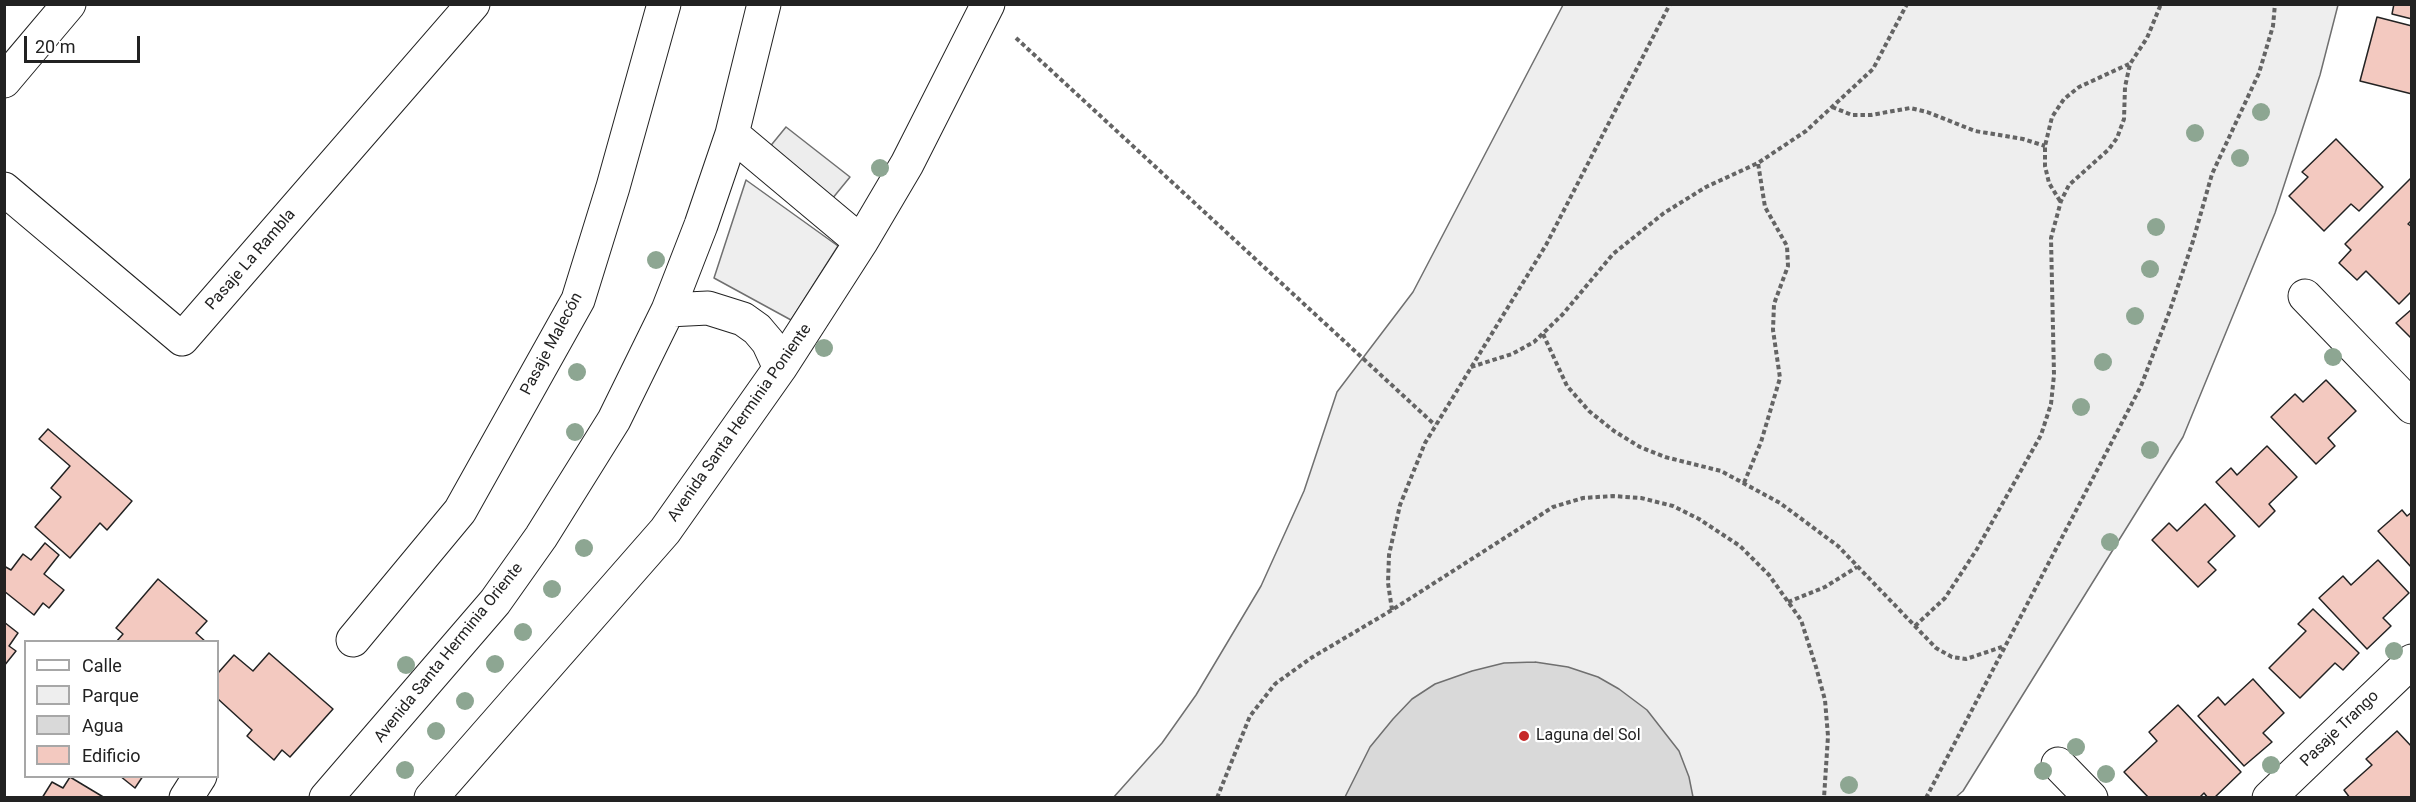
<!DOCTYPE html>
<html>
<head>
<meta charset="utf-8">
<style>
  body { margin:0 }
  #map { position:relative; width:2416px; height:802px; overflow:hidden; background:#fff; font-family:Roboto,sans-serif }
  canvas { display:block }
  .frame { position:absolute; inset:0; border:6px solid #222; pointer-events:none }
  .legend { position:absolute; left:24px; top:640px; width:195px; height:138px; box-sizing:border-box; background:#fff; border:2px solid #a7a7a7; margin:0; padding:8px 10px; list-style:none; font-size:18px; color:#222 }
  .legend li { display:flex; align-items:center; gap:12px; height:30px }
  .legend b { width:30px; border:2px solid #a7a7a7 }
  .scale { position:absolute; left:24px; top:36px; width:116px; height:27px; box-sizing:border-box; border:3px solid #222; border-top:0; padding-left:8px; font-size:18px; line-height:21px; white-space:nowrap; color:#222; -webkit-text-stroke:4px #fff; paint-order:stroke }
</style>
</head>
<body>
<div id="map">
<canvas width="2416" height="802"></canvas>
<div class="frame"></div>
<ul class="legend">
<li><b style="height:8px;background:#fff"></b>Calle</li>
<li><b style="height:16px;background:#eee"></b>Parque</li>
<li><b style="height:16px;background:#d9d9d9"></b>Agua</li>
<li><b style="height:16px;background:#f3c9c0"></b>Edificio</li>
</ul>
<div class="scale">20 m</div>
</div>
<script>
const c = document.querySelector('canvas').getContext('2d');
c.lineJoin = 'round';
function fillPath(path, color) { c.fillStyle = color; c.fill(path, 'evenodd'); }
const poly = rows => new Path2D(rows.map(r => 'M' + r).join(''));
function strokePath(path, color, width, dash) { c.strokeStyle = color; c.lineWidth = width; c.lineCap = dash ? 'butt' : 'round'; c.setLineDash(dash || []); c.stroke(path); }
function drawText(font, color, halo, rows, align = 'center') {
  c.font = font + ' Roboto,sans-serif'; c.lineWidth = 4.5; c.setLineDash([]); c.textBaseline = 'middle'; c.strokeStyle = halo; c.fillStyle = color; for (const [text, x, y, turn = 0] of rows) {
    c.save(); c.translate(x, y); c.rotate((+turn || 0) * Math.PI / 180); c.textAlign = isNaN(turn) ? turn : align; if (halo) c.strokeText(text, 0, 0); c.fillText(text, 0, 0); c.restore();
  }
}
const green = poly([
  [1563,5,2338,5,2320,75,2275,213,2183,437,1963,791,1956,797,1113,798,1162,743,1196,695,1261,586,1304,491,1337,392,1413,292,1563,5],
  [746,180,838,246,791,320,714,278,746,180]
]);
const parking = poly([
  [786,127,850,177,832,199,768,149,786,127]
]);
const water = poly([
  [1535,662,1568,667,1598,677,1619,689,1647,710,1679,751,1689,777,1693,797,1345,797,1370,747,1393,719,1412,699,1435,684,1472,671,1504,663,1535,662]
]);
const building = poly([
  [2394,4,2412,4,2412,19,2392,14,2394,4],
  [2377,17,2412,26,2412,94,2360,81,2377,17],
  [2336,139,2383,187,2359,211,2351,204,2324,231,2289,196,2308,177,2302,172,2336,139],
  [2412,177,2412,220,2408,224,2412,227,2412,291,2399,304,2366,271,2357,280,2339,263,2351,250,2345,244,2412,177],
  [2412,309,2412,339,2396,323,2412,309],
  [2326,380,2356,411,2328,438,2335,446,2316,464,2271,417,2295,394,2303,402,2326,380],
  [48,429,132,501,107,530,100,523,70,558,35,527,61,497,51,488,70,466,39,439,48,429],
  [2267,446,2297,477,2269,504,2275,511,2259,527,2216,482,2231,468,2237,475,2267,446],
  [2205,504,2235,536,2208,562,2216,570,2198,587,2152,540,2169,523,2177,531,2205,504],
  [2402,510,2407,516,2412,512,2412,568,2378,531,2402,510],
  [45,543,59,555,44,574,64,590,49,608,43,603,34,615,4,591,4,566,11,570,23,554,31,560,45,543],
  [2378,560,2409,593,2383,618,2391,626,2367,649,2319,598,2343,576,2351,585,2378,560],
  [158,579,207,621,196,633,206,642,116,642,123,634,116,628,158,579],
  [2313,609,2359,653,2343,670,2335,663,2300,698,2269,668,2306,631,2298,624,2313,609],
  [4,622,18,633,9,646,16,651,4,666,4,622],
  [269,653,333,709,290,757,282,750,274,760,247,736,252,730,218,699,218,673,234,655,253,671,269,653],
  [2253,679,2284,713,2263,733,2272,742,2244,766,2198,716,2218,697,2225,705,2253,679],
  [2178,705,2241,772,2214,798,2208,798,2204,793,2199,798,2149,798,2124,772,2157,741,2149,732,2178,705],
  [2397,731,2412,747,2412,798,2350,798,2344,790,2372,765,2366,759,2397,731],
  [120,776,143,776,135,788,120,776],
  [70,777,105,798,42,798,52,782,63,788,70,777]
]);
const path = poly([
  [1016,38,1435,425],
  [1832,107,1852,115,1871,115,1910,108,1927,112,1975,131,2023,139,2045,146],
  [2060,201,2049,183,2045,166,2045,146,2052,117,2064,99,2079,87,2129,64],
  [1543,334,1567,386,1589,411,1614,431,1640,447,1665,457,1721,471,1780,503,1838,546,1936,648,1952,657,1966,659,2002,647],
  [1471,367,1512,354,1534,342,1563,314,1613,254,1664,213,1706,187,1758,163,1806,131,1873,69,1907,4],
  [1744,483,1761,442,1780,378,1773,330,1774,304,1788,266,1787,246,1765,207,1758,163],
  [1788,602,1825,587,1857,567],
  [1392,610,1388,583,1389,555,1400,505,1425,443,1546,245,1670,4],
  [1915,626,1945,598,1977,549,2041,435,2051,404,2054,375,2051,238,2061,201,2069,185,2109,149,2117,138,2124,119,2125,87,2130,64,2147,38,2161,4],
  [1217,798,1250,716,1275,684,1311,658,1392,610,1553,507,1583,498,1613,496,1641,498,1673,506,1699,519,1740,546,1769,575,1801,620,1816,667,1825,700,1828,736,1824,798],
  [1926,798,2141,386,2170,310,2193,241,2212,174,2259,73,2273,26,2275,4]
]);
const minor = poly([
  [4,81,69,4],
  [732,134,861,242],
  [4,189,182,339,473,4],
  [2305,296,2412,407],
  [668,310,708,308,743,319,757,329,768,342,780,368],
  [353,640,460,511,578,300,613,187,664,4],
  [2058,764,2091,798],
  [186,798,200,776],
  [326,798,495,602,541,537,614,420,668,310,701,225,732,134,764,4],
  [431,798,665,531,780,368,861,242,907,164,988,4],
  [2269,798,2412,661]
]);
const trees = [
  [2261,112],
  [2195,133],
  [2240,158],
  [880,168],
  [2156,227],
  [656,260],
  [2150,269],
  [2135,316],
  [824,348],
  [2333,357],
  [2103,362],
  [577,372],
  [2081,407],
  [575,432],
  [2150,450],
  [2110,542],
  [584,548],
  [552,589],
  [523,632],
  [2394,651],
  [495,664],
  [406,665],
  [465,701],
  [436,731],
  [2076,747],
  [2271,765],
  [405,770],
  [2043,771],
  [2106,774],
  [1849,785]
];
const markers = [
  [1524,736,6,"#c62828"]
];
const streetNames = [
  ["Pasaje La Rambla",251,260,-49],
  ["Pasaje Malecón",552,344,-62],
  ["Avenida Santa Herminia Poniente",740,423,-55],
  ["Avenida Santa Herminia Oriente",449,653,-51],
  ["Pasaje Trango",2340,729,-44]
];
const poiNames = [
  ["Laguna del Sol",1536,736]
];
fillPath(green, '#eee');
strokePath(green, '#6f6f6f', 1.5);
fillPath(parking, '#ededed');
strokePath(parking, '#6f6f6f', 1.5);
fillPath(water, '#d9d9d9');
strokePath(water, '#6f6f6f', 1.5);
fillPath(building, '#f3c9c0');
strokePath(building, '#222', 1.5);
strokePath(minor, '#222', 35);
strokePath(path, '#646464', 4, [4.5, 3]);
strokePath(minor, '#fff', 33);
c.fillStyle = '#8da692';
for (const [x, y] of trees) { c.beginPath(); c.arc(x, y, 9, 0, 2 * Math.PI); c.fill(); }
for (const [x, y, r, color] of markers) { const dot = new Path2D(); dot.arc(x, y, r, 0, 2 * Math.PI); c.fillStyle = color; c.fill(dot); strokePath(dot, '#fff', 2); }
drawText('16px', '#222', '#fff', streetNames);
drawText('16px', '#222', '#fff', poiNames, 'left');
</script>
</body>
</html>
